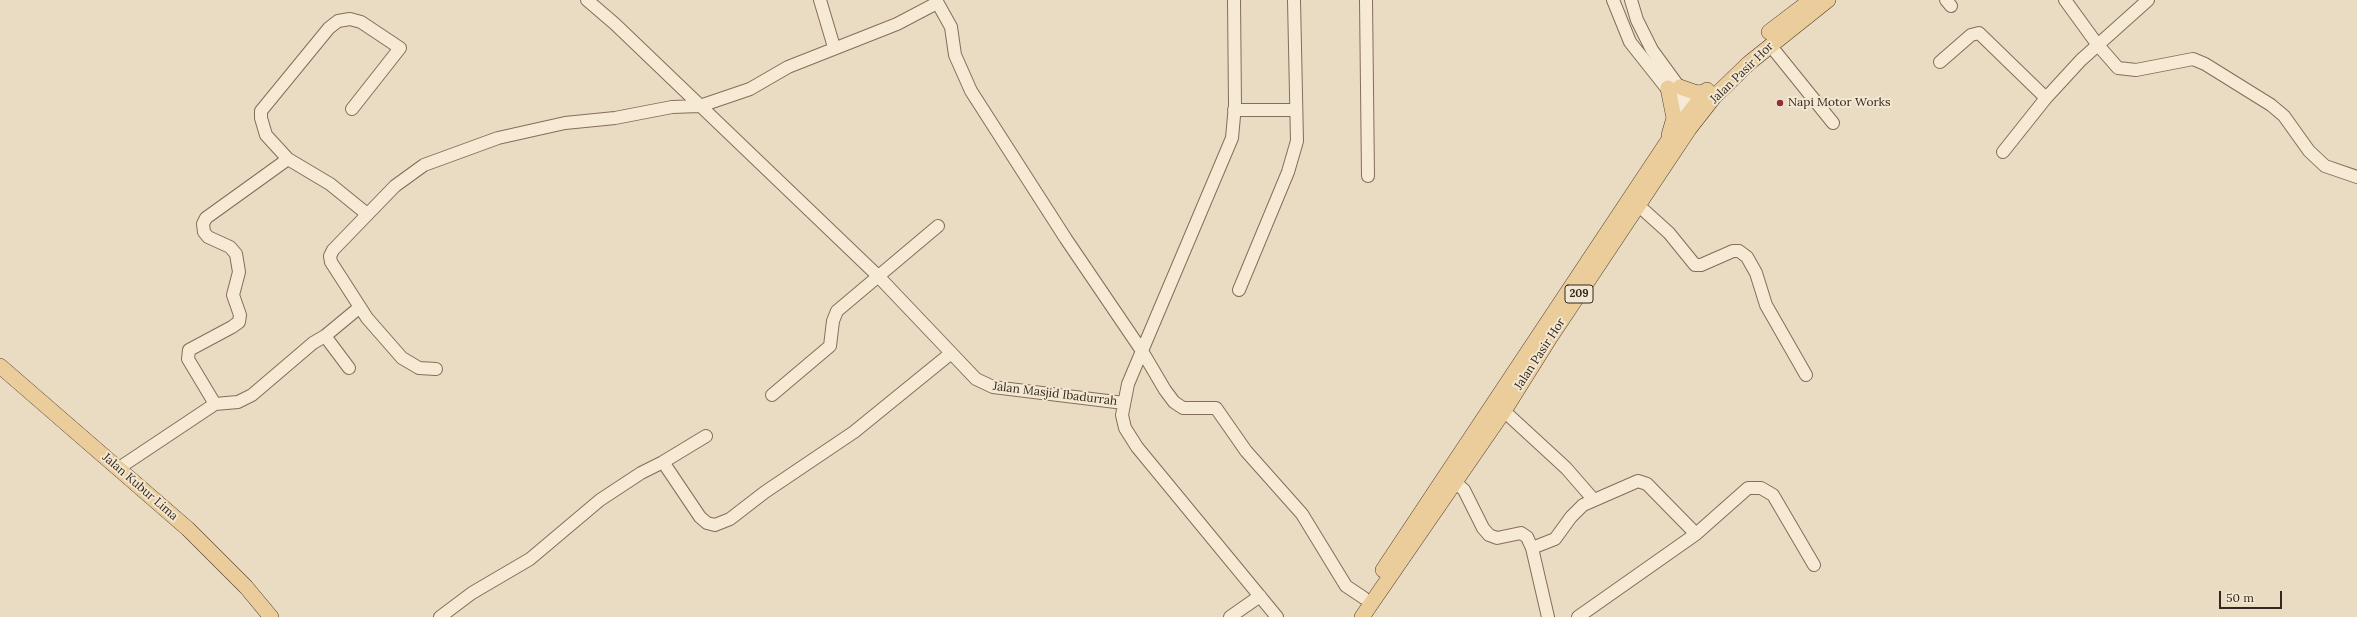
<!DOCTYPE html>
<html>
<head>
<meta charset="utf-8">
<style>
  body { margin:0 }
  #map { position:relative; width:2357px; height:617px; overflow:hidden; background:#eadcc2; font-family:Lora,serif }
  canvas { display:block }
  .scale { position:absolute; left:2219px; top:591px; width:63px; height:18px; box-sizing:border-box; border:2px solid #34271e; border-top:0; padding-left:5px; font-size:12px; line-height:14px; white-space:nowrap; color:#34271e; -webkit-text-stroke:3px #f2e7d1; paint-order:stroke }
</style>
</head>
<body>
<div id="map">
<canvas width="2357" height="617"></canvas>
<div class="scale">50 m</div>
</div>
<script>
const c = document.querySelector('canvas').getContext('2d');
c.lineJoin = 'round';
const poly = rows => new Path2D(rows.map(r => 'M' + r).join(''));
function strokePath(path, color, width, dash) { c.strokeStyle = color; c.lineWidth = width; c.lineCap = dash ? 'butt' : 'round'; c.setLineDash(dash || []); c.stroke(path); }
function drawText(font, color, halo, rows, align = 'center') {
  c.font = font + ' Lora,serif'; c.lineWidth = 4; c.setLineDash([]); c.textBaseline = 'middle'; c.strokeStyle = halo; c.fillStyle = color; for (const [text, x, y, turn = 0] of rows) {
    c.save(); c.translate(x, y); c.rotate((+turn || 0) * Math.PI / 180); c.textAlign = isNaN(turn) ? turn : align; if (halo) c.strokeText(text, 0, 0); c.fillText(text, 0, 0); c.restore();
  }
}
const minor = poly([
  [587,0,615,24,878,276,976,379,993,387,1124,403],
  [820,0,834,47],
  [936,0,951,27,955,55,971,91,1066,239,1142,351,1165,390,1174,402,1183,408,1216,408,1246,451,1302,514,1346,586,1364,598],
  [1234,0,1235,105,1232,138,1128,384,1122,415,1125,428,1137,447,1277,617],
  [1366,0,1368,176],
  [1613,0,1630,42,1687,114],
  [1631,0,1637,20,1652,50,1693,106],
  [1946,0,1951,6],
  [2065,0,2097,44,2118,68,2136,70,2193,59,2205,64,2271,105,2284,116,2309,151,2325,166,2357,177],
  [1770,45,1833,123],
  [1940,62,1971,35,1979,33,2046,98],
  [352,109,400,48,361,22,350,19,338,21,329,28,261,111,261,118,266,135,288,159,330,184,367,214],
  [1234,110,1296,110],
  [2003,152,2046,98,2081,60,2148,0],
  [288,159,206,218,203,224,204,232,208,237,230,247,236,254,239,272,233,295,240,315,239,322,232,327,189,350,188,359,215,404,238,402,252,395,313,343,325,336,349,368],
  [1638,205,1669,233,1695,265,1701,265,1733,251,1739,251,1747,257,1756,273,1766,305,1806,375],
  [1239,290,1288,172,1297,141,1294,0],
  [325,336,360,307],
  [436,369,419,368,402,358,367,318,331,262,330,256,333,250,395,186,424,165,498,138,565,123,615,118,672,107,700,106,750,89,788,67,897,24,937,3],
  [772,395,830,346,833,321,837,311,938,226],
  [1504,411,1566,468,1593,499],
  [663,462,706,436],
  [119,468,215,404],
  [1455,482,1464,490,1483,528,1489,535,1497,538,1521,533,1527,537,1532,548,1548,617],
  [1532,548,1555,539,1571,517,1583,505,1638,481,1647,484,1696,534],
  [440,617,472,593,530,559,600,500,641,473,663,462,700,517,707,523,715,525,730,519,765,492,854,432,950,354],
  [1230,617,1260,596],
  [1578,617,1696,534,1748,488,1761,488,1773,495,1814,565]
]);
const major = poly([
  [1769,32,1811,0],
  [1680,87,1697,93,1705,92],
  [1668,88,1674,118,1669,135],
  [0,366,188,529,246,587,271,617],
  [1383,570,1670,138,1707,90],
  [1362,617,1504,411,1551,336,1689,129,1714,97,1749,63,1828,0]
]);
const markers = [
  [1780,103,4,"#8d2f36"]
];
const shields = [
  [1579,294,28]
];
const shieldNames = [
  ["209",1579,294]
];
const streetNames = [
  ["Jalan Pasir Hor",1742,73,-44],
  ["Jalan Pasir Hor",1540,354,-57],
  ["Jalan Masjid Ibadurrah",1055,394,7],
  ["Jalan Kubur Lima",140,487,41]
];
const poiNames = [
  ["Napi Motor Works",1788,103]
];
strokePath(minor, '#836d5b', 14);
strokePath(major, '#513c2f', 16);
strokePath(minor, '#f6ead5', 12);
strokePath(major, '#ebcd9c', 15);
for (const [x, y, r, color] of markers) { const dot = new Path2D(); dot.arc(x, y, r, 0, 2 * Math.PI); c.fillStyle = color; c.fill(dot); strokePath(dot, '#f2e7d1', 1.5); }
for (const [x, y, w] of shields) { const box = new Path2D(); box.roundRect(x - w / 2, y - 9, w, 18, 3); c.fillStyle = '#f2e7d1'; c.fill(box); strokePath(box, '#34271e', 1); }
drawText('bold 11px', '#34271e', null, shieldNames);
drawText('12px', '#34271e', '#f2e7d1', streetNames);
drawText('12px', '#34271e', '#f2e7d1', poiNames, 'left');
</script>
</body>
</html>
